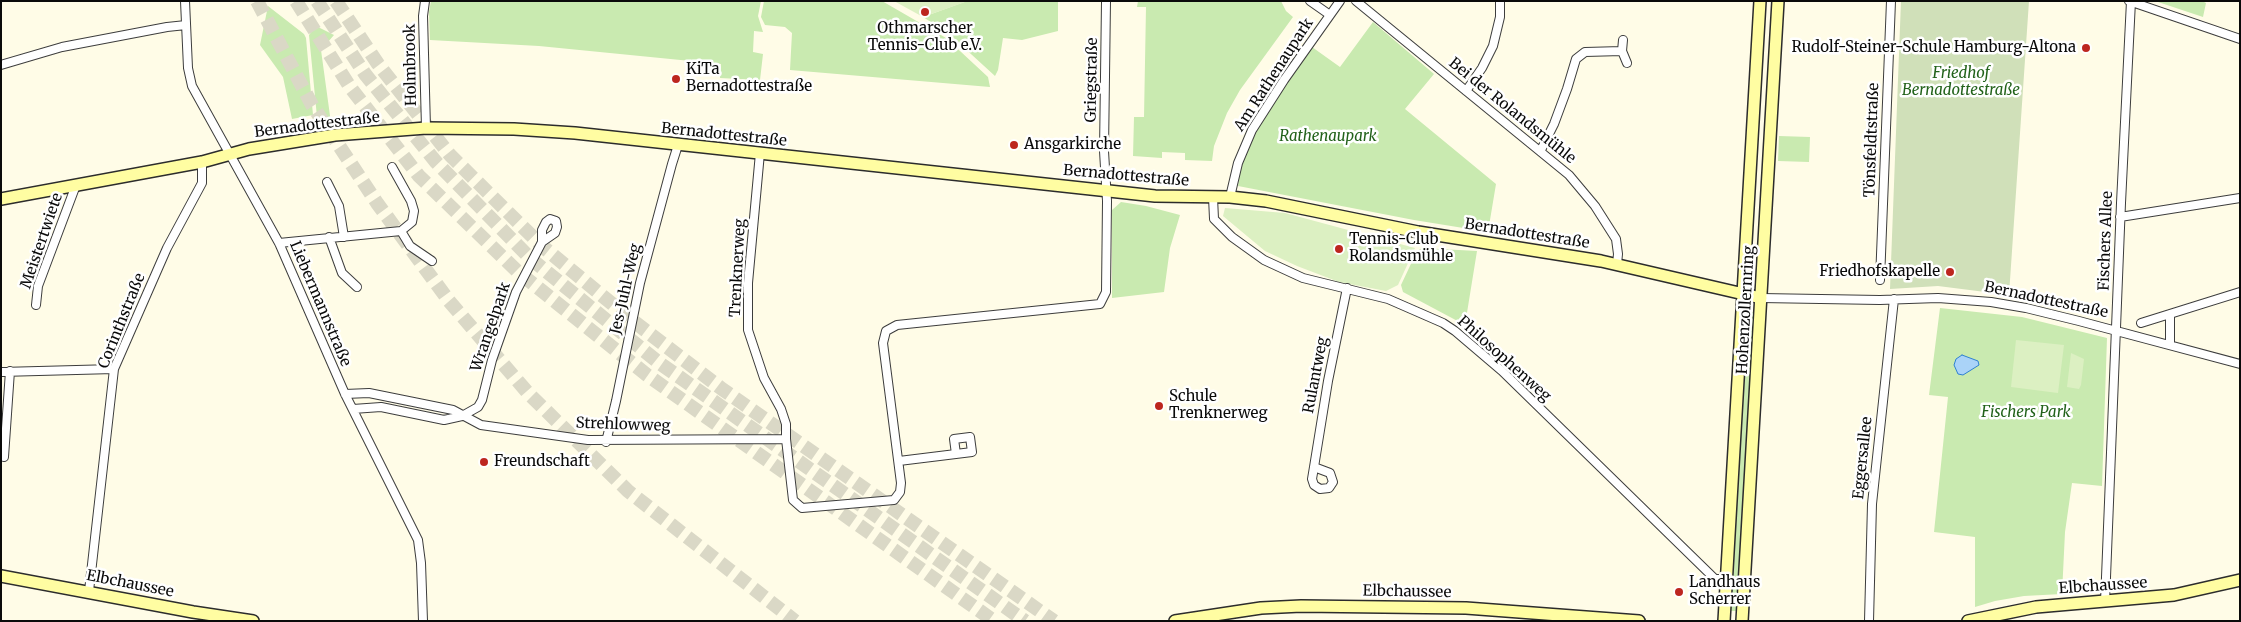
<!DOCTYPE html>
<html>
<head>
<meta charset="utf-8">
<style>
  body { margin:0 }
  #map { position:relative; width:2241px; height:622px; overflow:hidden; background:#fffce7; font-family:Merriweather,serif }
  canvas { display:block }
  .frame { position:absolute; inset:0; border:2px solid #0a0a0a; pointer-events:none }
</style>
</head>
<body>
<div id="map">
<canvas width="2241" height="622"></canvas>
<div class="frame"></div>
</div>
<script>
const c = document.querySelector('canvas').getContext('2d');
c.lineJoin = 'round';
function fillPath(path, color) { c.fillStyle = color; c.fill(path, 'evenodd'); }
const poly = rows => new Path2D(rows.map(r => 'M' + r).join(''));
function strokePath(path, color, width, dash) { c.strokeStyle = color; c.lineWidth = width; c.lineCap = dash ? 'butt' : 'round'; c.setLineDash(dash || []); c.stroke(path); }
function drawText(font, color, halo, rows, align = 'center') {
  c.font = font + ' Merriweather,serif'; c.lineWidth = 5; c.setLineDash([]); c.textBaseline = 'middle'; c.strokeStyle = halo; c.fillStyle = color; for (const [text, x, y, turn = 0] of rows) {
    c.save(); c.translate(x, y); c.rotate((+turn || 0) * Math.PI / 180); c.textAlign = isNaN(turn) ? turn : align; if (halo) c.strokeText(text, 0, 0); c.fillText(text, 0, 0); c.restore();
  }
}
const green = poly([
  [431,1,761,1,758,16,763,32,754,31,753,52,763,54,760,80,720,78,721,64,539,46,430,40,429,12],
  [764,1,882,1,946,38,988,77,990,87,790,70,792,33,785,27,765,25,761,17],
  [967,1,1058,1,1058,31,1022,40,1003,38,998,70,995,76,948,33,923,17],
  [1138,1,1281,1,1286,11,1293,17,1240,90,1227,113,1214,146,1212,161,1185,160,1185,153,1162,152,1162,158,1133,156,1134,117,1144,117,1146,7,1137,7],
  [2155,1,2202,1,2206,3,2203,17],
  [268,6,304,34,306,38,313,115,292,119,283,77,260,45],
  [1373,22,1434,74,1405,109,1496,184,1488,232,1414,220,1238,186,1241,164,1257,128,1312,47,1340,67],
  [316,26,334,35,321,50,331,123,317,117,309,35],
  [1779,136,1810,137,1809,162,1778,161],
  [1121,202,1146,206,1180,215,1170,248,1164,292,1112,298,1112,210],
  [1422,248,1477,251,1465,325,1403,292,1401,285,1417,251],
  [1940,308,2022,317,2107,338,2102,486,2072,483,2065,532,2062,594,2024,596,1995,601,1975,607,1975,537,1934,532,1948,397,1929,395],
  [1747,312,1754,312,1752,389,1739,611,1729,611]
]);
const cemetery = poly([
  [1901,1,2029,1,2009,295,1938,286,1890,289]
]);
const pitch = poly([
  [894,1,968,1,923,17],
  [1225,208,1285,213,1415,248,1398,285,1386,291,1339,282,1297,266,1265,251,1223,216],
  [2016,340,2064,345,2058,393,2011,387],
  [2071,353,2084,359,2081,385,2079,389,2067,387]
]);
const water = poly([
  [1962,355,1978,361,1979,365,1963,375,1958,374,1954,365,1956,359,1962,355]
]);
const highwayTunnel = poly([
  [257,1,312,105,377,203,449,301,528,393,628,491,795,621],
  [296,1,350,87,419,176,517,271,647,375,994,621],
  [317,1,365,74,436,162,531,259,658,362,1025,621],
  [336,1,378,64,450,155,542,246,628,317,722,389,1054,621]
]);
const street = poly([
  [185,1,188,68,192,86,279,243,345,394,418,540,421,563,423,621],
  [425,1,423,16,426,128],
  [1310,1,1330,15],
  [1356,1,1569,175,1595,206,1616,239,1618,254,1617,264],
  [2129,1,2240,39],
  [1623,40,1622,51,1627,63],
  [1,65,62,47,167,27,186,25],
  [1466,91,1482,68,1493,46,1500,17,1500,1],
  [1541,150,1554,124,1567,89,1576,59,1585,52,1622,51],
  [760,153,748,283,748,330,764,378,781,409,786,424,786,439,793,500,802,508,894,500,900,492,901,483,883,343,886,331,897,325,1100,304,1106,292,1107,201,1104,151,1106,1],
  [327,182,339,206,344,237],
  [1213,197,1214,219,1232,237,1264,260,1303,278,1388,299,1443,323,1455,331,1502,371,1715,579,1727,579],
  [1230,197,1238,163,1252,130,1284,80,1340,1],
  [2120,217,2240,198],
  [401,231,410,246,432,261],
  [329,237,342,273,357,287],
  [279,243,401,231,412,222,414,211,411,201,392,167],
  [1880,280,1891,1],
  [1761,298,1880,300,1938,298,1991,302,2026,308,2079,321,2240,364],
  [36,305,38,286,76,185],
  [2170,314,2170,345],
  [2141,323,2240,292],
  [1,372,114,369],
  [345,394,369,393,453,410,481,425,588,440,786,439],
  [353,409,381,407,444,420,462,416,478,407,482,400,492,360,516,292,542,242,555,233,557,227,556,221,550,219,546,222,542,230,542,242],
  [606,442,616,401,640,283,672,164,678,145],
  [4,457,10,371],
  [899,461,972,452,970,437,954,439,956,454],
  [1314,467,1330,473,1333,482,1329,488,1320,489,1314,485,1312,479,1314,467,1328,381,1347,288],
  [89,591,114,369,167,248,202,183,202,162],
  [2105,602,2121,203,2131,1],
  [1869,621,1872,504,1894,299]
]);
const secondary = poly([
  [1,199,202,162,249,149,335,135,426,128,514,129,575,133,1155,196,1230,197,1266,201,1418,232,1601,261,1761,298],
  [1,576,193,612,253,621],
  [1175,621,1261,608,1301,606,1466,608,1639,621],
  [1724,621,1760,1],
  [1742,621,1778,1],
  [1968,621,2036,607,2174,595,2240,580]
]);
const markers = [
  [925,12,5,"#bd261f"],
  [2086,48,5,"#bd261f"],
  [676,79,5,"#bd261f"],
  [1014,145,5,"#bd261f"],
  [1339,249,5,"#bd261f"],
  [1950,272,5,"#bd261f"],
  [1159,406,5,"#bd261f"],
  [484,462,5,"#bd261f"],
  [1679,592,5,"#bd261f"]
];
const poiNames = [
  ["Othmarscher",925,29,"center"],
  ["Tennis-Club e.V.",925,46,"center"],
  ["Rudolf-Steiner-Schule Hamburg-Altona",2076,48,"right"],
  ["KiTa",686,70],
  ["Bernadottestraße",686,87],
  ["Ansgarkirche",1024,145],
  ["Tennis-Club",1349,240],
  ["Rolandsmühle",1349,257],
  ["Friedhofskapelle",1940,272,"right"],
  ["Schule",1169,397],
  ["Trenknerweg",1169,414],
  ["Freundschaft",494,462],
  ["Landhaus",1689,583],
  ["Scherrer",1689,600]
];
const streetNames = [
  ["Holmbrook",411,65,-91],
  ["Am Rathenaupark",1274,75,-57],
  ["Griegstraße",1092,80,-89],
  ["Bei der Rolandsmühle",1512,111,39],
  ["Bernadottestraße",317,125,-7],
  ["Bernadottestraße",724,135,6],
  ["Tönsfeldtstraße",1872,140,-88],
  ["Bernadottestraße",1126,176,5],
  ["Bernadottestraße",1527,234,9],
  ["Meistertwiete",42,241,-71],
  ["Fischers Allee",2106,241,-88],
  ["Trenknerweg",738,268,-87],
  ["Jes-Juhl-Weg",626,289,-77],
  ["Bernadottestraße",2046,300,12],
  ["Liebermannstraße",320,304,67],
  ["Hohenzollernring",1746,310,-87],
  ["Corinthstraße",122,321,-68],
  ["Wrangelpark",491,327,-71],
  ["Philosophenweg",1504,359,42],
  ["Rulantweg",1316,375,-79],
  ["Strehlowweg",623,425,2],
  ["Eggersallee",1863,458,-84],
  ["Elbchaussee",130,584,11],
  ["Elbchaussee",2103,586,-4],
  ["Elbchaussee",1407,592,1]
];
const parkNames = [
  ["Friedhof",1961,74],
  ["Bernadottestraße",1961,91],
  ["Rathenaupark",1328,137],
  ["Fischers Park",2026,413]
];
fillPath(green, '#c9eab0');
fillPath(cemetery, '#d0e0b9');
fillPath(pitch, '#dcf0c2');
fillPath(water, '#aad3f8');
strokePath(water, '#2f81d1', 1);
strokePath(highwayTunnel, '#dad8c6', 14, [14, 7]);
strokePath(street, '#3d3d3d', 10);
strokePath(secondary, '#2c2c2c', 14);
strokePath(street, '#fff', 8);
strokePath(secondary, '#fffda2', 11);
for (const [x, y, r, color] of markers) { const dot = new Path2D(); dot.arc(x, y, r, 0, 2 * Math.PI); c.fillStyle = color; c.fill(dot); strokePath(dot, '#fff', 2); }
drawText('15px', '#0a0a0a', '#fff', poiNames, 'left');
drawText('15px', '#0a0a0a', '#fff', streetNames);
drawText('italic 15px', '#22621a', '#fff', parkNames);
</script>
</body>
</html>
